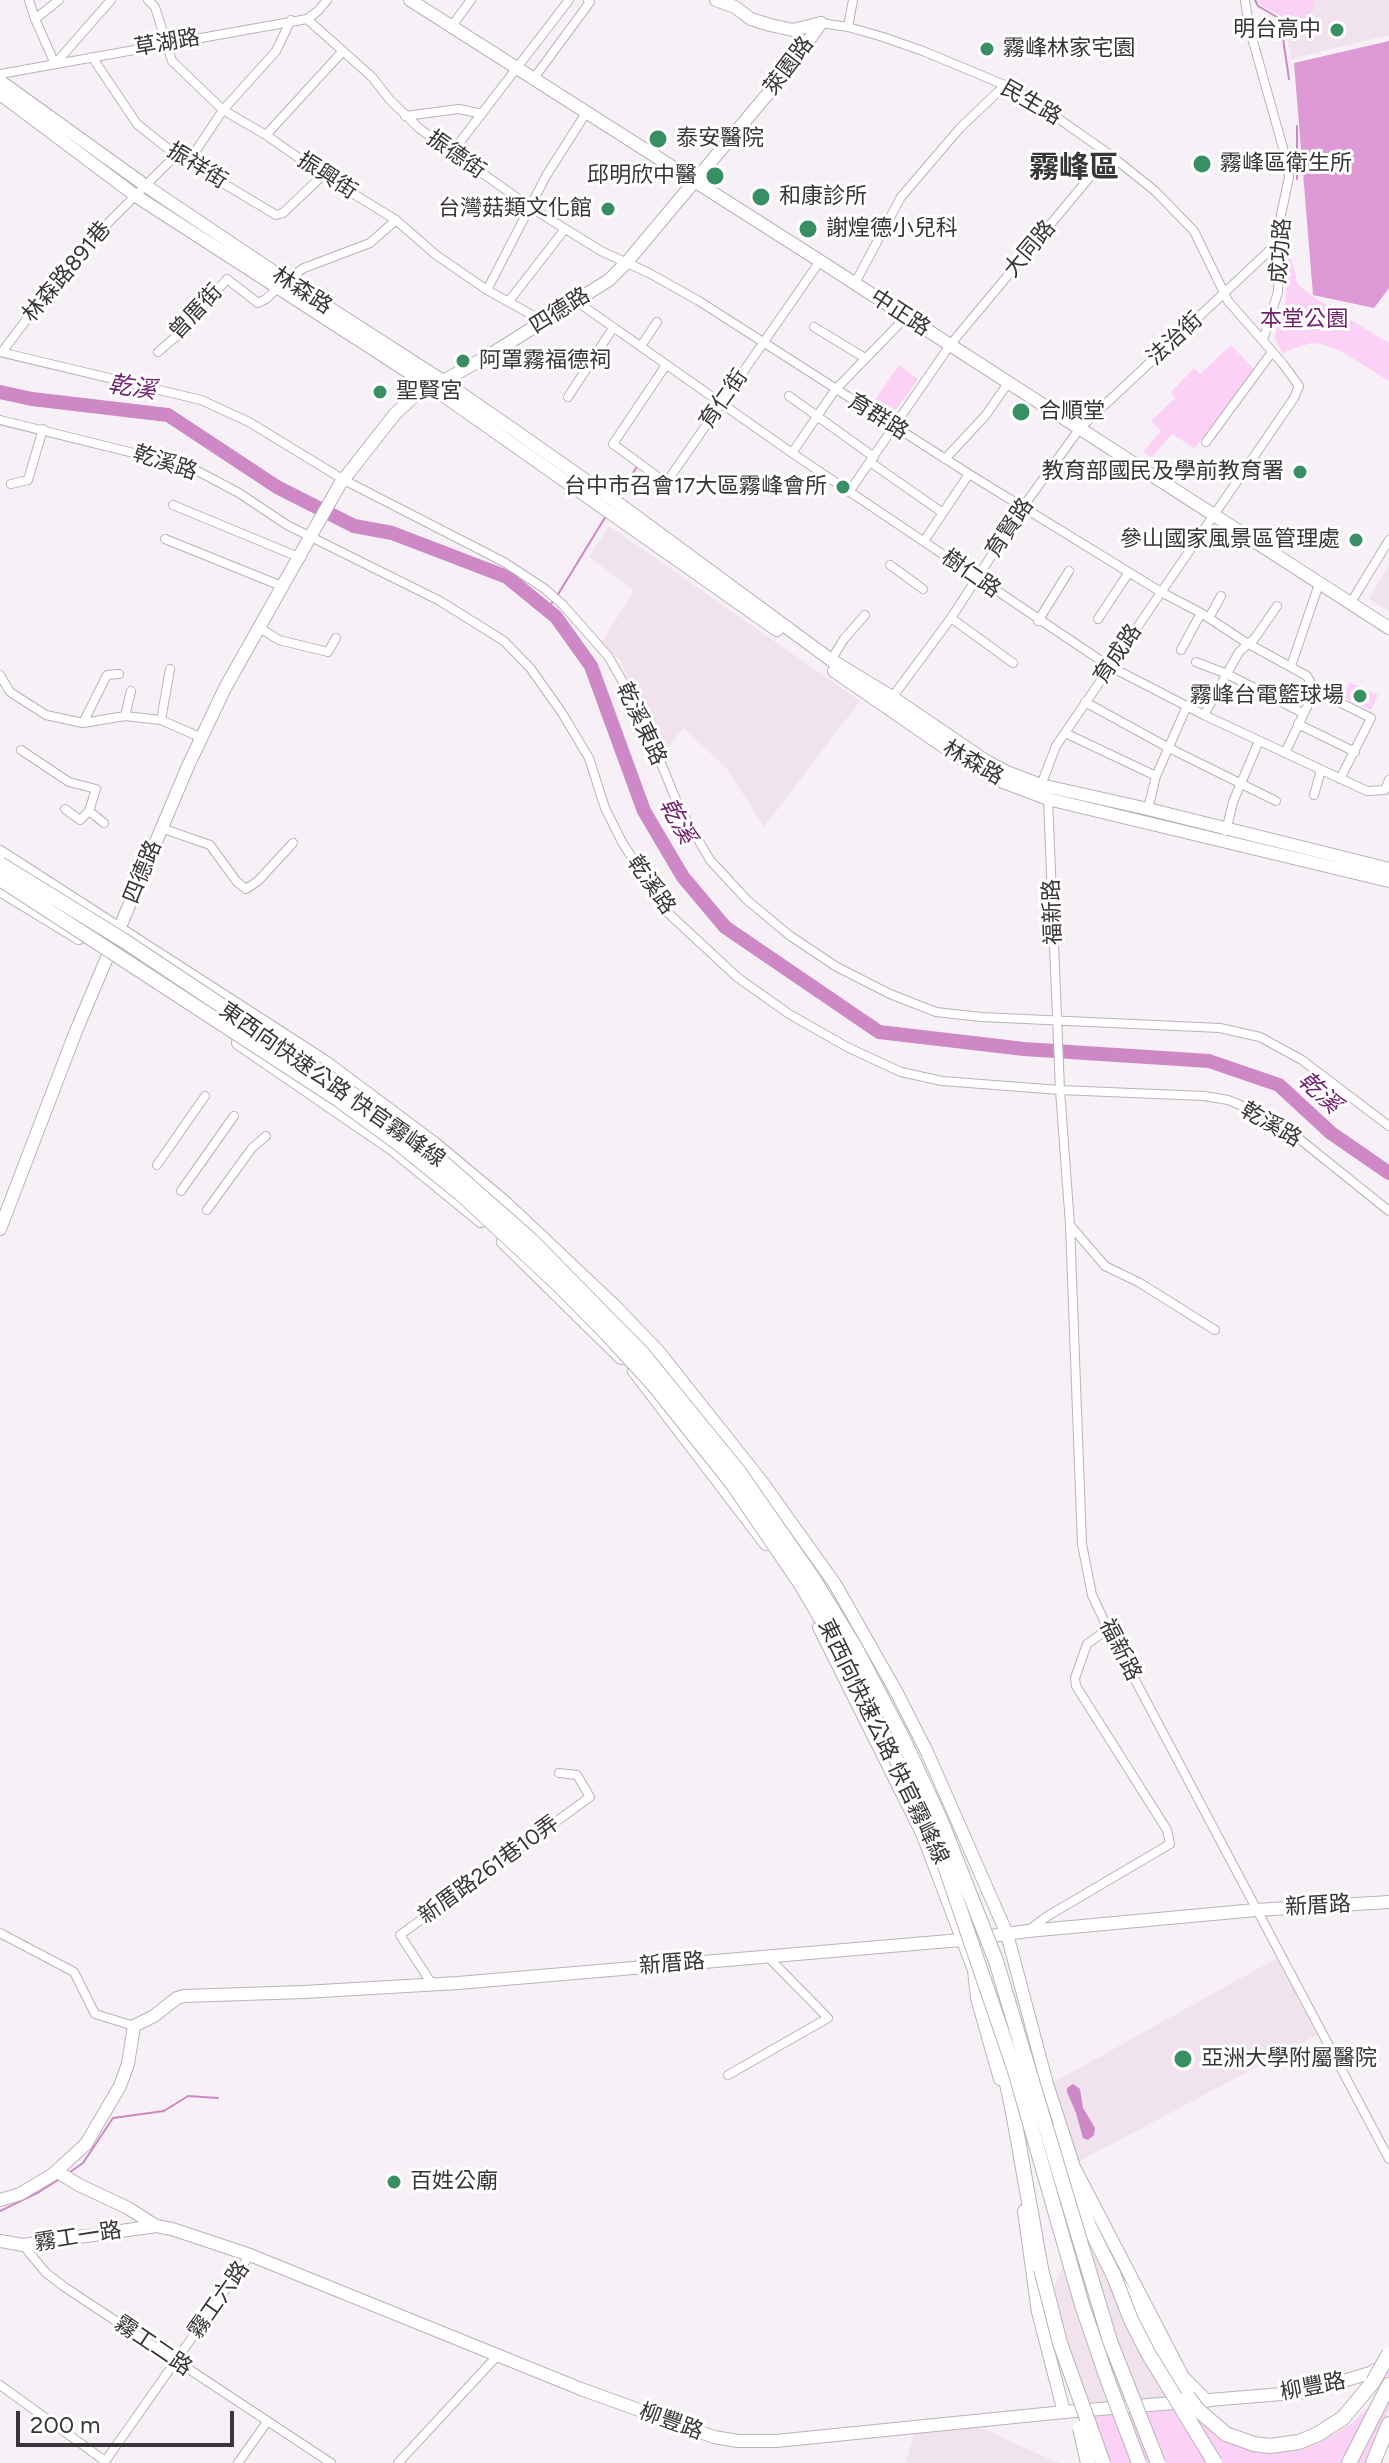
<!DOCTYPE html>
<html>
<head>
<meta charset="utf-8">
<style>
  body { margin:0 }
  #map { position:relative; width:1389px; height:2463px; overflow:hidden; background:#f7f0f6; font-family:Figtree,sans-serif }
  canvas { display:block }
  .scale { position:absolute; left:16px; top:2411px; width:218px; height:36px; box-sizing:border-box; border:4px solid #383638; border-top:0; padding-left:10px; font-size:24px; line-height:28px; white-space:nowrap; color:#383638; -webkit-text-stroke:6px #fff; paint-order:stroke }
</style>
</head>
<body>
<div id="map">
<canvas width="1389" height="2463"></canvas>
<div class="scale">200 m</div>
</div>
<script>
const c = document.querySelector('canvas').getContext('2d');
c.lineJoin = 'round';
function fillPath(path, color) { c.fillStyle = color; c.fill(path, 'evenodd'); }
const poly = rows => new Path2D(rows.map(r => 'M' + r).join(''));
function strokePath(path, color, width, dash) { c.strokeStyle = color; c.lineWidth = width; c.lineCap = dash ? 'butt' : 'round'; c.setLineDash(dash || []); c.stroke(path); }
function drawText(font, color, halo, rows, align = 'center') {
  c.font = font + ' Figtree,"Noto Sans TC",sans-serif'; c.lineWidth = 6; c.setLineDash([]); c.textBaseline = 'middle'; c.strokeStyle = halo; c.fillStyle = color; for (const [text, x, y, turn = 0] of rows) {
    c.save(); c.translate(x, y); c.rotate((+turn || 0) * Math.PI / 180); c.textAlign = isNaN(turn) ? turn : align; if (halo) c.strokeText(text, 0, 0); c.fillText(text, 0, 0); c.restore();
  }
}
const built = poly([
  [1257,0,1389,0,1389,35,1291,59,1285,25,1279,15,1258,3],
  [609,526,860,701,764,827,727,769,684,728,662,754,620,660,601,643,634,591,589,557],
  [1389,564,1389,611,1369,599],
  [1277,1958,1317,2035,1074,2164,1051,2084],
  [1091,2202,1197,2396,1084,2406,1050,2296],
  [974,2424,1011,2442,1059,2463,906,2463,915,2430]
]);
const green = poly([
  [1258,0,1313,0,1313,8,1308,19,1284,21,1279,14,1264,7],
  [1288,249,1298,284,1312,296,1389,343,1389,381,1339,350,1321,344,1311,343,1287,351,1283,354,1274,337,1286,301],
  [1231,345,1255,370,1204,437,1194,448,1172,434,1152,457,1143,452,1161,431,1151,421,1175,398,1171,392,1194,368,1200,374],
  [899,365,918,379,894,412,887,413,872,404],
  [1350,682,1378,695,1371,710,1343,697],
  [1389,2367,1389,2409,1366,2463,1095,2463,1080,2415,1190,2406,1226,2440,1242,2448,1257,2452,1287,2452,1319,2443,1351,2424,1371,2404]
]);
const forest = poly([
  [1389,41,1389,288,1374,308,1313,295,1294,63]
]);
const water = poly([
  [1073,2084,1080,2089,1083,2108,1095,2128,1094,2135,1088,2140,1083,2138,1076,2113,1067,2092,1067,2088]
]);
const stream = poly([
  [1255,0,1258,6,1277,17,1281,25,1289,79],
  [1297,126,1297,179],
  [618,497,638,465],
  [557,596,606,516],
  [548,610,553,601],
  [70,2172,83,2163,113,2118,164,2111,188,2096,218,2098],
  [0,2211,39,2192,58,2180]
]);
const river = poly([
  [0,392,32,399,168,415,277,487,354,526,392,533,507,577,556,617,591,666,644,811,683,877,725,927,879,1032,1024,1049,1209,1061,1279,1085,1331,1133,1389,1173]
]);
const street = poly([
  [29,0,35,19,55,64,111,0],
  [148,0,155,7,172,61,223,110,266,135,323,175,396,220,436,255,487,290,543,321],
  [1245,0,1249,27,1285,155,1289,177,1281,215,1278,292,1263,340],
  [35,19,59,0],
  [307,19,372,77,390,100,420,129,530,207,601,251,649,273,699,301,969,474,1161,592,1201,613,1247,643,1307,676,1315,690,1285,753],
  [821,23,848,27,883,37,923,51,1019,91,1109,154,1155,191,1194,231,1228,301,1283,364,1299,386,1294,398,1056,746,1041,785,1048,799,1060,1090,1070,1225,1082,1544,1092,1595,1108,1629,1389,2159],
  [451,27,471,0],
  [848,27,853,0],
  [92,57,137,124,176,155,276,215,283,213,323,175],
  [0,74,307,19,318,11,327,0],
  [534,78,590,2,588,0],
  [405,116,459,109,482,114],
  [266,135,342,52],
  [453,151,569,0],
  [189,161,223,110,276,51,291,20],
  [855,283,901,197,960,128,1004,86],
  [487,290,546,176,586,113],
  [509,301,565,229],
  [576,301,792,453,1109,666,1204,715,1367,791,1385,790,1389,780],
  [814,327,865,358],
  [641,346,657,322],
  [0,352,201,400,249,422,344,480,504,562,545,589,563,605,608,656,639,710,679,807,710,860,747,900,789,935,837,967,890,994,936,1012,981,1017,1220,1028,1260,1037,1302,1060,1389,1126],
  [2,352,42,299,100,231,176,155],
  [158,352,179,334,227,279,258,303,266,299,286,280,304,268,370,243,396,220],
  [666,365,613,444,666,483,820,261],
  [789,396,874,457],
  [568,397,613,328],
  [0,420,190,467,239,493,287,525,440,601,504,641,531,669,562,713,589,758,605,808,622,842,667,912,737,977,789,1014,849,1048,901,1072,942,1081,1060,1090,1204,1096,1228,1100,1265,1115,1297,1137,1389,1211],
  [1206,442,1272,352],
  [792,453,835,390,906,317],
  [945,459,986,415,1008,383],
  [870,462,943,513],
  [11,484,28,480,43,429],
  [849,492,950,345,1109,154],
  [173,505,301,558],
  [165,539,284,587],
  [924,541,969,474],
  [890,565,923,589],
  [1350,604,1389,540],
  [951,618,1013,663],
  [1209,618,1221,596],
  [1098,619,1129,572],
  [1038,621,1069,571],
  [260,628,279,640,328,652,336,638],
  [1181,650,1201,613],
  [831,660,844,639,865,615],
  [1196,662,1227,674,1303,713],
  [1291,666,1319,584],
  [0,675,10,692,46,715,83,723,125,716,161,720,202,738],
  [1315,690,1371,718,1340,779],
  [891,699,951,618,1023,507,1080,428,1270,250],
  [1085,702,1169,748,1276,801],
  [1204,715,1239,652,1255,638,1277,606],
  [125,716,131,691],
  [161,720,170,669],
  [83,723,107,675,119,674],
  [1298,724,1355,752],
  [1065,733,1156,776],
  [21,750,69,782,96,789,89,811,104,823],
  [1314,795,1321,770],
  [65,809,80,820,89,811],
  [1148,809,1156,776,1187,706],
  [161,828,210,845,237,882,246,889,258,881,293,843],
  [1226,831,1233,802,1259,741],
  [157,1165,205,1096],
  [181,1191,234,1116],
  [207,1210,252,1148,266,1136],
  [1070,1225,1105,1266,1140,1283,1215,1330],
  [1029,1930,1046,1917,1170,1844,1167,1830,1076,1686,1075,1678,1087,1644,1108,1629],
  [0,1933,74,1972,95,2014,134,2026],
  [432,1984,400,1935,590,1797,577,1775,559,1773],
  [728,2075,828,2018,767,1956],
  [23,2245,46,2273,66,2288,331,2463],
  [0,2385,105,2461],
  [104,2463,250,2255],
  [238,2463,267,2422],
  [398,2463,498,2355]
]);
const secondary = poly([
  [410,0,820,261,1389,628],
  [716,0,735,7,751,19,770,25,793,30,821,23],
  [0,852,327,1063,434,1143,506,1203,614,1305,659,1352,762,1482,835,1584,897,1693,927,1752,1007,1934,1047,2084,1074,2167,1183,2377,1207,2401],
  [0,890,79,938],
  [238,1043,394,1150,481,1221],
  [0,1229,76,1031,188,766,225,688,340,484,395,414,427,384,443,381,488,356,609,280,627,262,786,72,821,23],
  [503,1242,621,1358],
  [634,1371,766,1544],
  [819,1627,922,1833,974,1970,977,1998,1000,2079],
  [56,2171,79,2185,128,2208,156,2226,172,2229,250,2255,581,2389,714,2437,738,2441,776,2441,1064,2412,1306,2392,1370,2373,1384,2365],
  [0,2200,20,2194,52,2175,86,2144,120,2086,128,2064,134,2026,154,2016,177,1998,184,1996,304,1992,458,1983,961,1940,1028,1931,1256,1910,1389,1902],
  [1024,2211,1038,2312,1064,2412],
  [0,2241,23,2245,156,2226]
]);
const primary = poly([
  [0,81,146,186,286,280,443,381,514,430,622,506,831,660,892,697,986,761,1007,772,1041,785,1148,809,1389,869],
  [0,94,136,196,427,384,777,630],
  [834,671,963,760,1003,782,1048,799,1389,881]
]);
const highway = poly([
  [992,2024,1000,2050,1013,2112,1041,2269],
  [1054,2132,1089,2226,1114,2276,1188,2397],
  [1226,2434,1254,2444,1270,2446,1299,2442,1318,2434,1343,2418,1373,2382],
  [1349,2463,1389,2385],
  [1373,2463,1389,2424]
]);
const highwayBridge = poly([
  [0,864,123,940,321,1072,396,1125,447,1166,531,1240,642,1353,739,1472,812,1577,856,1649,902,1737,941,1821,996,1961,1110,2341,1158,2463],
  [0,879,339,1100,398,1143,461,1194,560,1286,608,1335,653,1384,732,1483,801,1584,845,1659,912,1790,945,1866,1015,2071,1082,2305,1108,2381,1139,2463],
  [1041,2269,1060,2343,1103,2463],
  [1114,2276,1131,2320,1148,2353,1215,2463],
  [1373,2382,1389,2354],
  [1188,2397,1198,2410,1226,2434],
  [1080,2428,1088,2463]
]);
const markers = [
  [1337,30,8,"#388f64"],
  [987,49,8,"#388f64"],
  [658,139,10,"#388f64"],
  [1202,164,10,"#388f64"],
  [715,176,10,"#388f64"],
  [761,197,10,"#388f64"],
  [608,209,8,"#388f64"],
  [808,229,10,"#388f64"],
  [463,361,8,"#388f64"],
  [380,392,8,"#388f64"],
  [1021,412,10,"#388f64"],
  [1300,472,8,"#388f64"],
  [843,487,8,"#388f64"],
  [1356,540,8,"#388f64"],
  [1360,696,8,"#388f64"],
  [1183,2059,10,"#388f64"],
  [394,2182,8,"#388f64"]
];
const poiNames = [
  ["明台高中",1321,30,"right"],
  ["霧峰林家宅園",1003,49],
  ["泰安醫院",676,139],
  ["霧峰區衛生所",1220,164],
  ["邱明欣中醫",697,176,"right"],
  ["和康診所",779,197],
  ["台灣菇類文化館",592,209,"right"],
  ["謝煌德小兒科",826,229],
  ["阿罩霧福德祠",479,361],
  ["聖賢宮",396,392],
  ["合順堂",1039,412],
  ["教育部國民及學前教育署",1284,472,"right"],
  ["台中市召會17大區霧峰會所",827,487,"right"],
  ["參山國家風景區管理處",1340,540,"right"],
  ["霧峰台電籃球場",1344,696,"right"],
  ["亞洲大學附屬醫院",1201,2059],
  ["百姓公廟",410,2182]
];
const streetNames = [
  ["草湖路",167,43,-10],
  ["萊園路",789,66,-53],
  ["民生路",1031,103,30],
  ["振德街",456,155,35],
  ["振祥街",197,166,32],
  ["振興街",327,176,33],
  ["大同路",1030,249,-50],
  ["成功路",1281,251,-86],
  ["林森路891巷",67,272,-50],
  ["林森路",302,291,33],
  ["四德路",560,311,-32],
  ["曾厝街",196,312,-47],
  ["中正路",900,313,33],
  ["法治街",1175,339,-43],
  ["育仁街",724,399,-55],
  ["育群路",878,417,32],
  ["乾溪路",165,463,18],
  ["育賢路",1010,528,-56],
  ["樹仁路",971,574,35],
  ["育成路",1118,654,-56],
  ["乾溪東路",641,724,65],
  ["林森路",973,763,30],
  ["四德路",143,872,-68],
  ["乾溪路",651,885,55],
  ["福新路",1053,912,-92],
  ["東西向快速公路 快官霧峰線",332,1085,35],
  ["乾溪路",1271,1125,30],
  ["福新路",1120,1650,63],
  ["東西向快速公路 快官霧峰線",883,1742,64],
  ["新厝路261巷10弄",489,1870,-36],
  ["新厝路",1318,1906,-3],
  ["新厝路",672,1964,-5],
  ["霧工一路",78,2237,-9],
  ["霧工六路",219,2300,-55],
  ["霧工二路",153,2346,34],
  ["柳豐路",1313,2387,-11],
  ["柳豐路",671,2422,20]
];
const parkNames = [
  ["本堂公園",1304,320]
];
const waterNames = [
  ["乾溪",132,388,8],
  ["乾溪",677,821,61],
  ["乾溪",1319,1093,43]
];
const districtNames = [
  ["霧峰區",1074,168]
];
fillPath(built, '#f0e3ee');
fillPath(green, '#fbd2f6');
fillPath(forest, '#df98d6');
fillPath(water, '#cd88c5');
strokePath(stream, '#cd88c5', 2);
strokePath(river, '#cd88c5', 14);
strokePath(street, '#bab3b9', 10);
strokePath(secondary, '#bab3b9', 14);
strokePath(primary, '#bab3b9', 14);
strokePath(highway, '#bab3b9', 16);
strokePath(street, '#fff', 8);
strokePath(secondary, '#fff', 12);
strokePath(primary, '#fff', 12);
strokePath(highway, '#fff', 14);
strokePath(highwayBridge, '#bab3b9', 16, []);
strokePath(highwayBridge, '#fff', 14);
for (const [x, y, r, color] of markers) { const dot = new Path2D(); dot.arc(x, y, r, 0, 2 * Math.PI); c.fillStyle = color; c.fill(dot); strokePath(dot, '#fff', 3); }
drawText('22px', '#383638', '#fff', poiNames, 'left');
drawText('22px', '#383638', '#fff', streetNames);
drawText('22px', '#73226d', '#fff', parkNames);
drawText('italic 24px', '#74236f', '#fff', waterNames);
drawText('bold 30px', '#383638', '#fff', districtNames);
</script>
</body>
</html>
